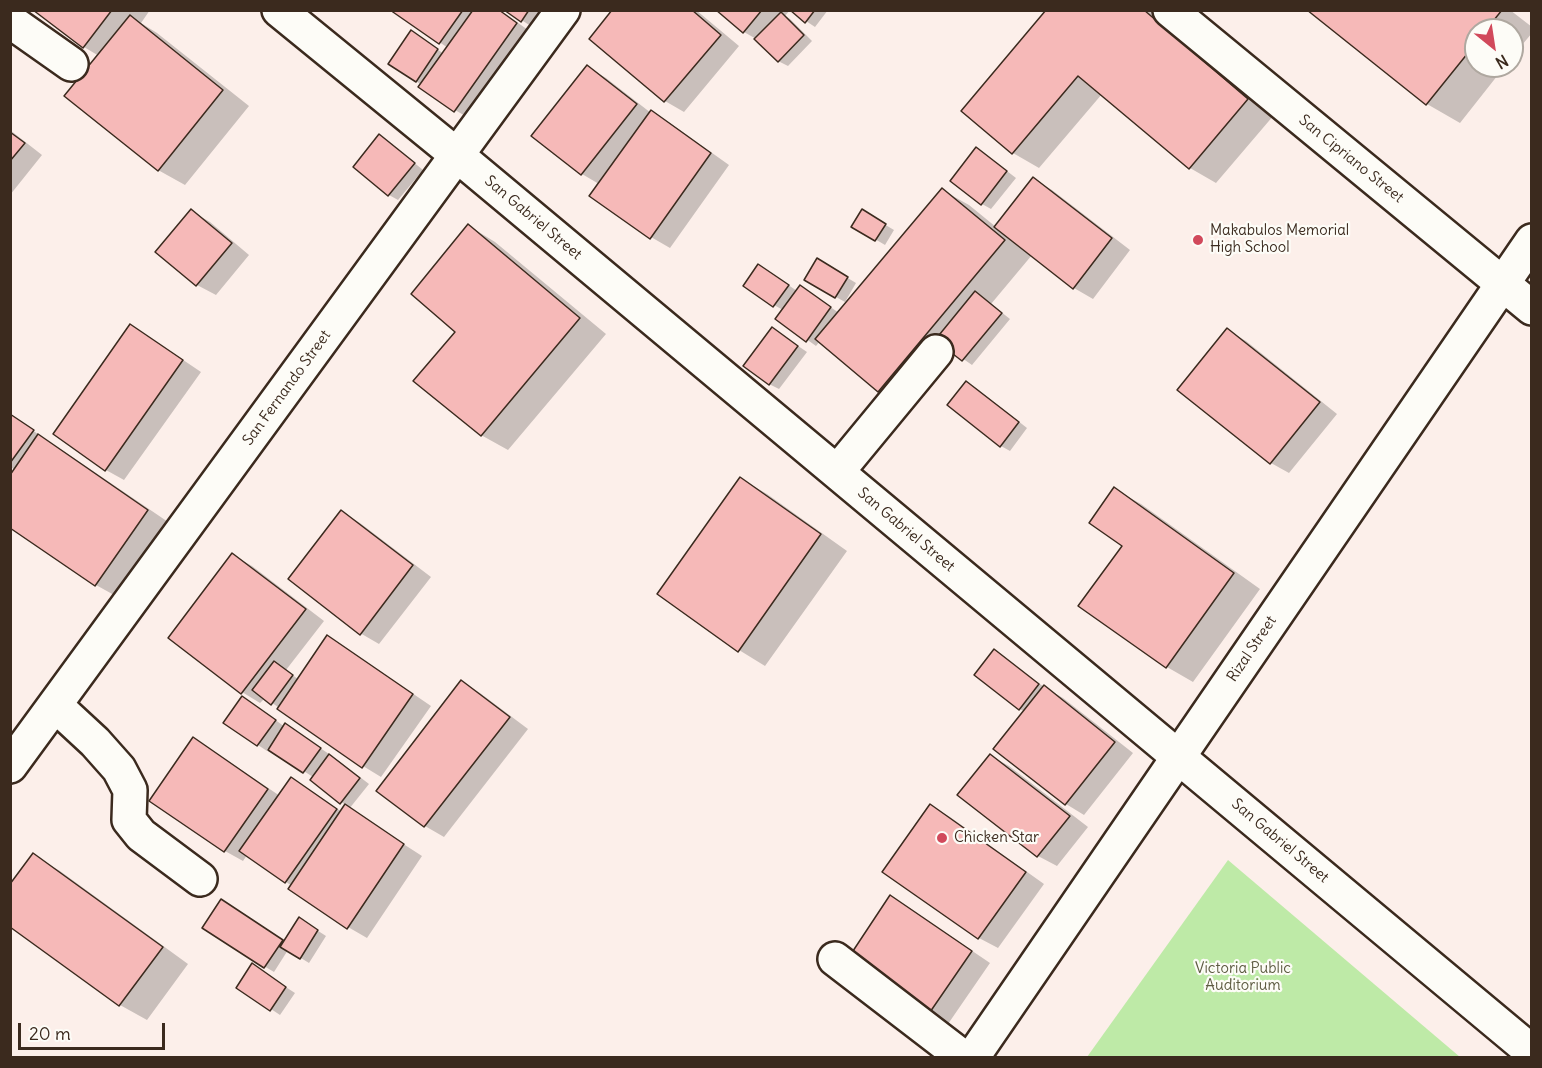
<!DOCTYPE html>
<html>
<head>
<meta charset="utf-8">
<style>
  body { margin:0 }
  #map { position:relative; width:1542px; height:1068px; overflow:hidden; background:#fcefea; font-family:Delius,sans-serif }
  canvas { display:block }
  .frame { position:absolute; inset:0; border:12px solid #3b2a1e; pointer-events:none }
  .north { position:absolute; left:1464px; top:18px; width:60px; height:60px; box-sizing:border-box; background:#fdfcf7; border:2px solid #afa8a0; border-radius:50%; rotate:150deg; font-size:16px; font-weight:700; line-height:24px; text-align:center; color:#3b2a1e }
  .north::after { content:''; display:block; margin:auto; width:21px; height:27px; background:#d1495b; clip-path:polygon(50% 0,100% 100%,50% 72%,0 100%) }
  .scale { position:absolute; left:18px; top:1023px; width:147px; height:27px; box-sizing:border-box; border:3px solid #3b2a1e; border-top:0; padding-left:8px; font-size:18px; line-height:21px; white-space:nowrap; color:#3b2a1e; -webkit-text-stroke:4px #fdfcf7; paint-order:stroke }
</style>
</head>
<body>
<div id="map">
<canvas width="1542" height="1068"></canvas>
<div class="frame"></div>
<div class="north">N</div>
<div class="scale">20 m</div>
</div>
<script>
const c = document.querySelector('canvas').getContext('2d');
c.lineJoin = 'round';
function fillPath(path, color) { c.fillStyle = color; c.fill(path, 'evenodd'); }
const poly = rows => new Path2D(rows.map(r => 'M' + r).join(''));
function strokePath(path, color, width, dash) { c.strokeStyle = color; c.lineWidth = width; c.lineCap = dash ? 'butt' : 'round'; c.setLineDash(dash || []); c.stroke(path); }
function drawText(font, color, halo, rows, align = 'center') {
  c.font = font + ' Delius,sans-serif'; c.lineWidth = 4.5; c.setLineDash([]); c.textBaseline = 'middle'; c.strokeStyle = halo; c.fillStyle = color; for (const [text, x, y, turn = 0] of rows) {
    c.save(); c.translate(x, y); c.rotate((+turn || 0) * Math.PI / 180); c.textAlign = isNaN(turn) ? turn : align; if (halo) c.strokeText(text, 0, 0); c.fillText(text, 0, 0); c.restore();
  }
}
const green = poly([
  [1228,860,1460,1057,1087,1057]
]);
const shadow = poly([
  [36,10,150,10,141,23,157,33,249,106,185,185,158,170,99,56,84,47],
  [393,10,500,10,535,35,474,121,455,110,416,81,420,37,444,54,448,48],
  [506,10,556,10,540,32],
  [614,10,696,10,739,46,684,112,665,101,591,39],
  [719,10,790,10,785,16,790,19,812,41,788,66,778,61,758,40,744,32],
  [792,10,828,10,815,27,806,21],
  [1048,10,1150,10,1274,115,1216,183,1190,168,1102,94,1039,168,1013,153],
  [1310,10,1510,10,1532,27,1532,33,1512,57,1512,30,1476,30,1476,66,1505,66,1460,123,1427,104],
  [588,67,606,78,651,113,670,123,729,165,670,248,651,237,591,196,599,184,582,174,533,136],
  [10,130,42,155,10,195],
  [379,136,389,142,423,170,398,200,389,195],
  [986,155,1016,178,991,209,982,204,952,181],
  [1033,179,1052,190,1130,250,1093,299,1074,288,1032,255,991,304,1010,319,972,365,952,351,905,406,879,390,820,341,816,346,777,318,783,310,774,305,768,271,797,291,809,292,839,313,942,190,969,205,996,227],
  [191,211,210,222,249,255,216,295,197,285,157,252],
  [862,211,894,230,885,245,853,226],
  [469,226,495,242,606,334,508,450,481,435,457,332],
  [818,260,856,283,845,302,806,280],
  [131,326,149,337,201,372,124,480,106,470],
  [773,329,807,352,779,389,769,384],
  [1227,330,1246,341,1337,414,1289,473,1271,463],
  [967,383,976,388,1027,428,1010,451,1001,446],
  [10,414,42,437,42,438,65,452,174,526,123,600,96,585,10,526,16,470,10,467],
  [741,479,767,494,847,551,765,666,739,650],
  [1114,489,1141,504,1260,589,1193,682,1167,667],
  [342,512,360,523,431,577,379,644,360,633],
  [233,555,252,566,324,621,286,670,299,680,328,637,346,648,431,706,381,777,363,766,265,698,260,703,242,692],
  [1003,657,1044,687,1063,698,1133,753,1084,815,1066,804,995,749,1025,712,1020,709],
  [462,682,480,693,528,729,444,837,425,826,378,791],
  [252,703,285,727,295,731,329,754,329,755,339,761,369,784,349,809,422,856,367,938,348,927,290,888,292,886,247,855,243,861,225,851,194,739,212,750,280,796,291,779,310,790,342,812,346,805,341,802,313,777,268,748,267,751,258,745,226,723],
  [991,756,1009,766,1088,827,1057,866,1038,856,959,795],
  [931,806,950,817,1044,884,998,948,979,938,885,872],
  [33,855,60,871,188,964,147,1020,120,1005,10,925],
  [891,897,909,908,990,963,948,1024,929,1013],
  [231,907,285,942,309,925,326,936,309,963,288,950,274,972,264,966],
  [261,971,295,993,280,1015,238,987]
]);
const building = poly([
  [33,10,112,10,83,48,33,10],
  [390,10,463,10,439,44,390,10],
  [473,10,499,10,517,23,454,112,418,87,473,10],
  [504,10,529,10,521,22,504,10],
  [612,10,692,10,721,35,664,102,589,39,612,10],
  [716,10,762,10,743,33,716,10],
  [790,10,815,10,805,23,790,10],
  [1046,10,1144,10,1248,99,1189,169,1078,76,1012,154,961,111,1046,10],
  [1307,10,1502,10,1486,30,1476,30,1476,43,1426,105,1307,10],
  [781,12,804,35,778,62,754,39,781,12],
  [130,15,223,90,158,171,64,96,130,15],
  [411,30,438,49,416,82,388,64,411,30],
  [587,65,637,104,581,175,531,136,587,65],
  [651,110,711,153,650,239,589,196,651,110],
  [10,132,25,143,10,161,10,132],
  [379,134,415,163,388,196,353,167,379,134],
  [976,147,1007,171,981,205,950,181,976,147],
  [1033,177,1112,238,1073,289,994,227,1033,177],
  [942,188,1005,240,878,392,815,339,942,188],
  [191,209,232,243,196,286,155,252,191,209],
  [862,209,886,224,875,241,851,227,862,209],
  [468,224,580,318,481,436,413,381,455,332,411,294,468,224],
  [817,258,848,277,835,298,804,280,817,258],
  [758,264,789,285,773,307,743,286,758,264],
  [800,285,831,307,806,342,775,319,800,285],
  [975,291,1002,313,962,361,935,340,975,291],
  [130,324,183,360,105,471,53,434,130,324],
  [772,327,798,346,769,385,743,366,772,327],
  [1227,328,1320,402,1270,464,1177,390,1227,328],
  [966,381,1019,422,1000,447,947,405,966,381],
  [10,414,34,430,10,463,10,414],
  [38,434,148,510,95,586,10,528,10,475,38,434],
  [740,477,821,534,738,652,657,594,740,477],
  [1114,487,1234,573,1166,668,1078,606,1122,546,1089,523,1114,487],
  [341,510,413,565,360,635,288,579,341,510],
  [232,553,306,609,241,694,168,638,232,553],
  [327,635,413,694,362,768,277,709,327,635],
  [994,649,1039,684,1019,710,974,675,994,649],
  [274,661,293,675,271,705,252,690,274,661],
  [461,680,510,717,424,827,376,791,461,680],
  [1044,685,1115,742,1065,805,993,749,1044,685],
  [242,696,276,720,257,746,223,723,242,696],
  [285,723,321,748,303,773,268,750,285,723],
  [193,737,268,789,224,852,149,801,193,737],
  [329,754,360,778,340,804,310,780,329,754],
  [990,754,1070,816,1037,857,957,795,990,754],
  [291,777,337,809,285,883,239,851,291,777],
  [345,804,404,844,347,929,288,889,345,804],
  [930,804,1026,872,978,939,882,872,930,804],
  [33,853,163,947,119,1006,10,927,10,884,33,853],
  [890,895,972,951,928,1015,847,960,890,895],
  [221,899,283,940,264,968,202,928,221,899],
  [299,917,318,930,300,959,280,947,299,917],
  [252,963,286,987,270,1011,236,988,252,963]
]);
const minor = poly([
  [279,10,458,156,1532,1052],
  [1170,10,1532,308],
  [10,21,71,64],
  [837,472,936,352],
  [55,705,95,742,119,769,130,790,129,820,141,835,200,879],
  [10,766,563,10],
  [835,959,964,1058]
]);
const major = poly([
  [972,1058,1532,241]
]);
const markers = [
  [1198,240,6,"#d1495b"],
  [942,838,6,"#d1495b"]
];
const streetNames = [
  ["San Cipriano Street",1351,159,39],
  ["San Gabriel Street",533,218,40],
  ["San Fernando Street",287,388,-54],
  ["San Gabriel Street",906,530,40],
  ["Rizal Street",1252,649,-56],
  ["San Gabriel Street",1280,841,40]
];
const poiNames = [
  ["Makabulos Memorial",1210,231],
  ["High School",1210,248],
  ["Chicken Star",954,838]
];
const parkNames = [
  ["Victoria Public",1243,969],
  ["Auditorium",1243,986]
];
fillPath(green, '#beeaa7');
fillPath(shadow, '#0003');
fillPath(building, '#f6b9b8');
strokePath(building, '#3b2a1e', 1.5);
strokePath(minor, '#3b2a1e', 38);
strokePath(major, '#3b2a1e', 38);
strokePath(minor, '#fdfcf7', 33);
strokePath(major, '#fdfcf7', 33);
for (const [x, y, r, color] of markers) { const dot = new Path2D(); dot.arc(x, y, r, 0, 2 * Math.PI); c.fillStyle = color; c.fill(dot); strokePath(dot, '#fdfcf7', 2); }
drawText('15px', '#3b2a1e', '#fdfcf7', streetNames);
drawText('15px', '#3b2a1e', '#fdfcf7', poiNames, 'left');
drawText('15px', '#5c5a40', '#fdfcf7', parkNames);
</script>
</body>
</html>
